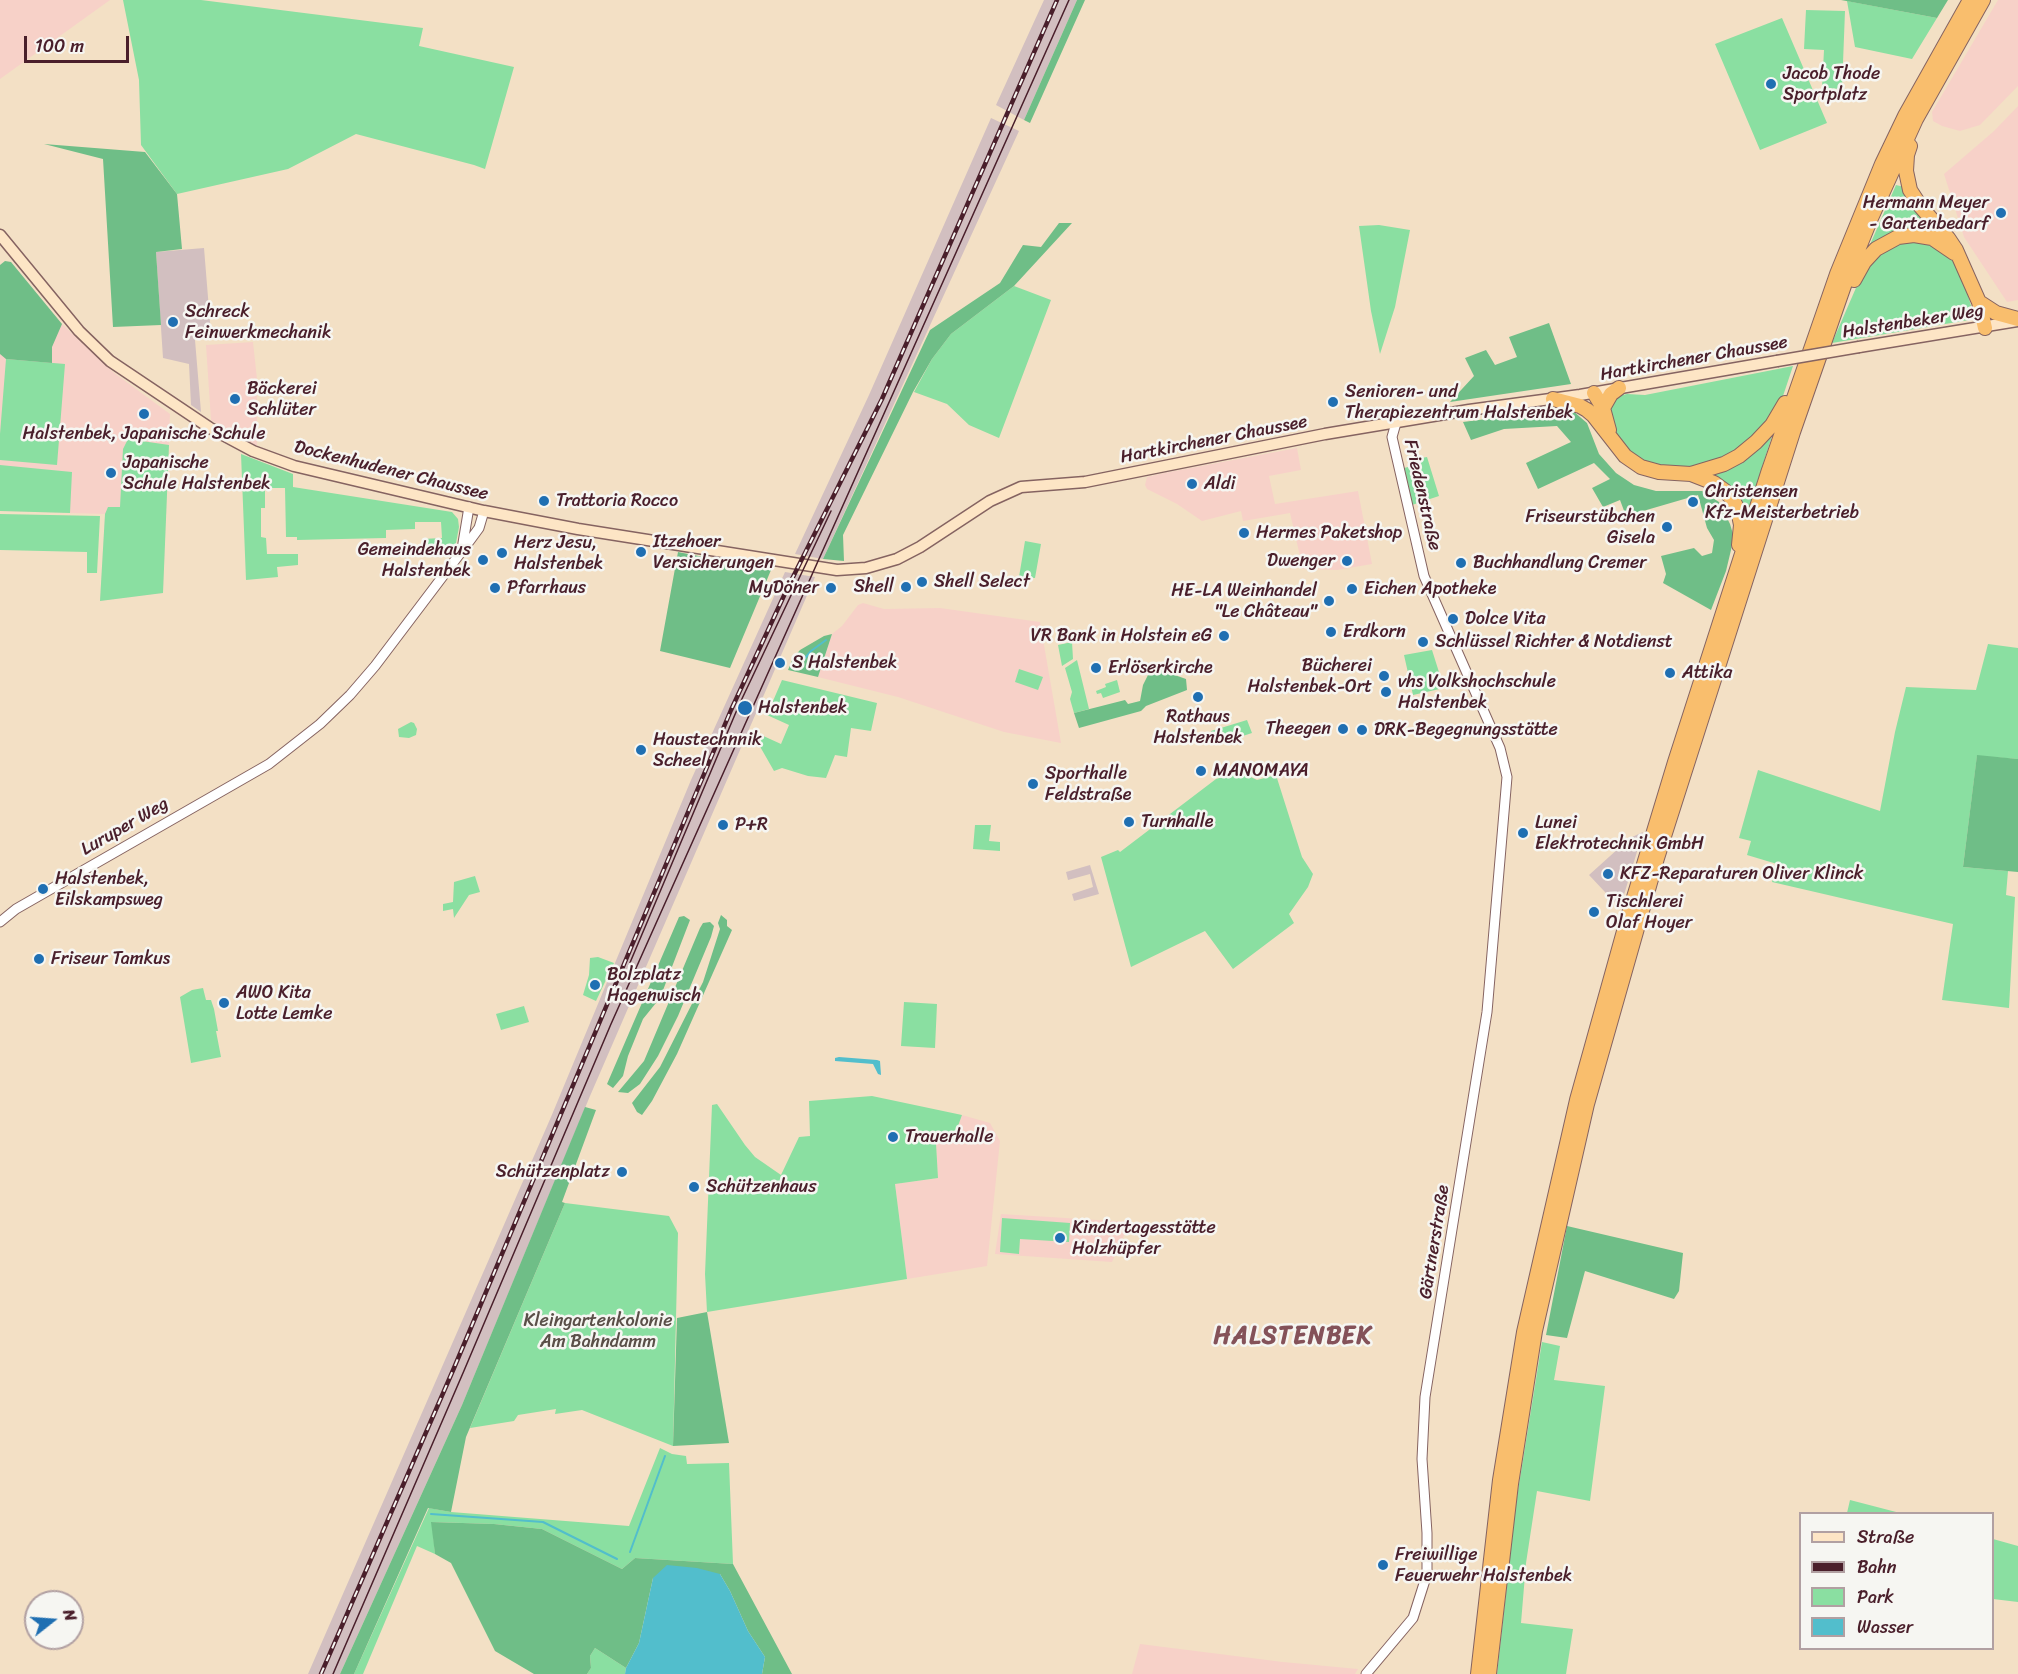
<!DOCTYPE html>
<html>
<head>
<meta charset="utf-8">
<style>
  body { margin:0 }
  #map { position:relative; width:2018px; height:1674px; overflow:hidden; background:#f3e0c5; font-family:Sriracha,sans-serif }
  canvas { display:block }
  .legend { position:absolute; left:1799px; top:1512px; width:195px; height:138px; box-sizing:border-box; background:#f6f6f2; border:2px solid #b1a0a2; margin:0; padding:8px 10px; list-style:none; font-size:18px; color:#4a1f2b }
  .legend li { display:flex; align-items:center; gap:12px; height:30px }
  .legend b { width:30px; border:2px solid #b1a0a2 }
  .north { position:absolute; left:24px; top:1590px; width:60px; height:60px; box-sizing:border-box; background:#f6f6f2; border:2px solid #b1a0a2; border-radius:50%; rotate:73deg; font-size:16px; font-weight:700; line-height:24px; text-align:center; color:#4a1f2b }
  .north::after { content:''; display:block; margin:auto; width:21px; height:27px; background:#1f6fb2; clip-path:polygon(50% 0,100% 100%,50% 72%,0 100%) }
  .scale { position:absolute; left:24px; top:36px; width:105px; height:27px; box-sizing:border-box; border:3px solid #4a1f2b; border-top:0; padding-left:8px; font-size:18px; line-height:21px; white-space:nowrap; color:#4a1f2b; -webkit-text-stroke:4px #f6f6f2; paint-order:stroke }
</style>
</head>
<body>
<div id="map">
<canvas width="2018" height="1674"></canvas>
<ul class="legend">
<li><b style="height:8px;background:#fde5c5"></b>Straße</li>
<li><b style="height:8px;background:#4a1f2b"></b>Bahn</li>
<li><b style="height:16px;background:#8adfa1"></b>Park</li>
<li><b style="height:16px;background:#52becc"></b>Wasser</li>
</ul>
<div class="north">N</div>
<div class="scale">100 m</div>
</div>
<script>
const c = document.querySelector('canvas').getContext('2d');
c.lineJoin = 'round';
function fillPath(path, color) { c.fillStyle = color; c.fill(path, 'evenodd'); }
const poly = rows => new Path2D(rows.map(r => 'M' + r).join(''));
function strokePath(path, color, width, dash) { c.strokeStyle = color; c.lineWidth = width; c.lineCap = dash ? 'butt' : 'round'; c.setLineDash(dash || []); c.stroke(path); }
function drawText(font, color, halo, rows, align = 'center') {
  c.font = font + ' Sriracha,sans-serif'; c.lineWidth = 5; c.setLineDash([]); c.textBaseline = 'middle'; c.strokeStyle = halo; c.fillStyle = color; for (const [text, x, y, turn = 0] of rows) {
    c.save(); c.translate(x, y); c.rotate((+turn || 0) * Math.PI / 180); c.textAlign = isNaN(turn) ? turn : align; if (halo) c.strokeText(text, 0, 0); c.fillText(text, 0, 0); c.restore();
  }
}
const built = poly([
  [0,0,110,0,0,79],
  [1998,0,2018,0,2018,86,1980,125,1960,131,1942,126,1933,121,1932,112],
  [2018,106,2018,300,2007,302,1964,237,1944,174,1994,131],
  [5,261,11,262,62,324,113,372,170,414,163,593,100,601,105,514,0,511,0,265],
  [253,342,257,379,257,446,211,420,206,345],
  [1297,448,1301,470,1269,476,1275,504,1358,491,1372,564,1337,570,1303,569,1290,513,1243,521,1241,511,1202,521,1177,504,1147,489,1145,485,1147,477,1164,473],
  [863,603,884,609,940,608,1040,622,1061,743,1004,732,898,697,818,677,832,634,842,626,858,605],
  [962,1115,990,1123,1000,1141,987,1266,907,1279,895,1184,938,1178,936,1143,953,1140],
  [1001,1214,1130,1222,1112,1262,995,1254],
  [1140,1644,1283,1662,1358,1669,1355,1674,1132,1674]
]);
const industrial = poly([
  [1044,0,1077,0,1024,120,996,105],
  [991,118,1019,131,823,559,795,554,869,395],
  [204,248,211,334,195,340,201,412,191,405,189,364,163,358,156,252],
  [785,572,815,577,590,1096,462,1405,340,1674,308,1674,551,1117,691,780],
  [1643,832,1620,908,1589,875,1630,838],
  [1090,865,1099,894,1074,901,1072,894,1093,887,1090,874,1068,880,1066,872]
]);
const green = poly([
  [123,0,201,0,423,28,419,46,514,67,485,169,474,165,356,134,288,169,177,194,141,145,139,80],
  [1847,1,1937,18,1912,59,1855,47],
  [1806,10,1845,11,1842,89,1822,88,1824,50,1804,49],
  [1782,18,1827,123,1760,150,1715,44],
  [1896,185,1904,187,1947,241,1915,231,1865,256],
  [1379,225,1410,230,1395,307,1380,354,1371,311,1359,226],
  [1919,238,1948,254,1960,269,1975,319,1832,343,1862,274,1885,247],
  [1014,286,1051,300,999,438,969,425,947,404,914,392,932,359,951,334],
  [6,359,65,364,57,465,0,460,0,434],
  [1793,366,1780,405,1770,421,1731,456,1694,468,1657,468,1641,462,1620,443,1611,420,1609,405,1618,396,1627,394,1645,395],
  [1773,433,1746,517,1704,475],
  [128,439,169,445,163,593,100,601,105,514,108,507,120,507,123,449],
  [241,454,293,474,293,487,452,512,458,519,459,527,456,543,452,548,422,552,422,539,442,538,441,522,415,522,415,529,386,530,386,538,297,540,297,537,286,537,285,488,265,488,265,508,261,508,261,537,266,538,267,554,298,554,298,565,277,567,278,577,246,580],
  [1427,457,1439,496,1412,505,1404,468,1416,465,1416,459],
  [0,465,72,472,70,513,0,511],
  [0,514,100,516,97,573,87,573,87,552,0,550],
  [1025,541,1041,544,1035,578,1019,577],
  [1072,642,1073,659,1062,666,1058,645],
  [1988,644,2018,648,2018,759,1977,756,1963,867,2008,871,2006,895,2015,897,2009,1008,1942,1000,1953,924,1772,882,1777,864,1747,855,1751,841,1739,838,1758,770,1880,811,1895,732,1906,687,1976,690],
  [1432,650,1444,688,1413,695,1404,655],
  [1077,660,1089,709,1074,713,1070,699,1072,692,1065,668],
  [1019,669,1043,677,1038,690,1015,682],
  [782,680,877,703,871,731,851,728,847,757,835,755,826,778,808,776,782,768,774,771,758,743,759,734,781,744,789,725,767,715],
  [1117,680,1120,692,1103,698,1101,693,1097,694,1096,691,1106,687,1105,684],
  [1247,720,1252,733,1215,745,1211,731],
  [411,722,414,723,417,729,416,735,409,738,399,737,398,729],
  [1240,772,1257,780,1276,775,1302,857,1313,874,1308,887,1289,914,1294,923,1233,969,1205,931,1131,967,1101,857,1118,850,1120,852,1216,779],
  [975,825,991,825,989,841,1000,842,1000,851,973,849],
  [475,876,480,892,469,895,454,918,453,909,443,911,443,904,453,902,454,882],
  [598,957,614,963,596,1001,583,995,589,975,590,958],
  [203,988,206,1000,211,1000,214,1009,218,1031,216,1031,221,1057,191,1063,180,997,192,990],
  [904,1002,937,1004,935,1048,901,1046],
  [524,1006,529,1022,501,1030,496,1014],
  [872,1096,962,1115,953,1140,936,1143,938,1178,895,1184,907,1279,707,1312,705,1274,712,1105,717,1104,745,1145,755,1157,781,1175,799,1137,810,1136,809,1101],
  [565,1203,669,1216,678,1233,673,1446,582,1410,555,1414,556,1409,518,1415,514,1421,470,1428],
  [1002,1218,1070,1223,1069,1242,1020,1239,1019,1254,1000,1252],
  [1542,1342,1560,1346,1554,1380,1605,1386,1590,1501,1537,1491,1526,1563,1521,1623,1573,1629,1566,1674,1497,1674,1516,1503],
  [660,1448,672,1454,686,1456,687,1464,729,1463,733,1564,635,1558,622,1569,542,1529,494,1524,432,1522,435,1554,417,1546,363,1674,354,1674,429,1508,451,1512,629,1526],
  [1850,1500,1900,1513,1847,1513],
  [1993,1539,2018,1546,2018,1602,1993,1599],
  [595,1648,626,1668,625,1674,587,1674,591,1668,590,1656]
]);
const forest = poly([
  [1077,0,1085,0,1030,123,1024,120],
  [1841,0,1948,0,1937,18],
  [44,144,145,152,177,194,182,249,156,252,161,325,113,327,103,159],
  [1059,223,1072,223,1014,286,951,334,932,359,913,392,843,535,844,561,823,559,930,330,1000,283,1023,245,1041,247],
  [5,261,11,262,62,324,52,347,52,363,6,359,0,354,0,265],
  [1549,323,1571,384,1450,402,1474,376,1465,358,1486,350,1495,365,1517,357,1509,337],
  [1573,411,1587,423,1599,454,1616,473,1634,485,1656,491,1702,491,1719,502,1730,524,1733,534,1731,550,1726,571,1711,610,1663,583,1666,574,1661,556,1694,548,1702,556,1712,553,1714,540,1707,528,1698,495,1626,516,1620,500,1603,507,1592,488,1610,479,1594,463,1538,489,1526,463,1571,442,1557,426,1504,429,1471,440,1463,422,1502,417,1530,418],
  [678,552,771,570,730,668,660,651],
  [832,634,818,677,788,670,793,658,800,650,824,636],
  [1152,667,1186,679,1187,690,1146,706,1141,711,1079,728,1074,713,1125,700,1128,704,1140,701,1143,685],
  [1977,755,2018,759,2018,872,1963,867],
  [721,915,727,920,727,926,732,930,677,1054,652,1101,642,1115,637,1112,632,1103,660,1067,703,982,720,929,718,923],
  [684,916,690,920,660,998,643,1019,628,1056,623,1076,613,1088,607,1084,679,917],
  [710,922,714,926,711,937,678,1016,658,1056,640,1084,628,1093,618,1092,644,1061,700,928,703,923],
  [585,1107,596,1110,562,1202,565,1203,466,1437,451,1512,428,1508,354,1674,340,1674,462,1405],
  [1567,1226,1683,1253,1679,1291,1674,1299,1585,1271,1567,1338,1546,1335],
  [707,1312,729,1443,673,1446,677,1318],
  [431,1522,494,1524,542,1529,622,1569,635,1558,733,1564,792,1674,762,1674,765,1657,748,1631,730,1591,720,1574,653,1578,639,1643,626,1668,595,1648,590,1656,591,1668,587,1674,534,1674,495,1651,451,1563,435,1554]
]);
const water = poly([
  [839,1057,877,1060,880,1061,881,1075,878,1074,873,1064,835,1061,835,1058],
  [667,1565,697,1568,720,1574,730,1591,748,1631,765,1657,762,1674,625,1674,626,1668,639,1643,653,1578]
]);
const stream = poly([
  [800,664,811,651,826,640],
  [431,1514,543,1522,617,1559],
  [630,1552,665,1456]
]);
const tertiary = poly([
  [462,549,469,507],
  [0,922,16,909,269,764,320,724,350,695,375,666,471,539,479,528,484,511],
  [1366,1674,1413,1618,1427,1574,1427,1533,1422,1459,1425,1397,1487,1012,1507,777,1500,748,1424,576,1392,437,1396,423]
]);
const secondary = poly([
  [0,235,79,331,110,361,210,428,253,451,294,466,484,511,578,529,837,570,866,568,897,559,920,547,990,501,1021,487,1085,482,1325,434,1469,410,1580,395,1777,361],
  [1859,347,2018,321]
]);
const motorway = poly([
  [1910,146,1907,155,1906,171,1910,190,1921,207,1948,238,1956,250,1979,302,1985,328],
  [1854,280,1864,262,1876,249,1898,237,1914,235,1932,238,1954,253],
  [1979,302,1996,313,2018,319],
  [1594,393,1603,408,1609,430],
  [1553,399,1580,406,1587,410,1593,415,1625,456,1641,467,1659,472,1691,474,1724,464,1739,456,1756,442,1772,425,1785,403],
  [1603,408,1611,394,1619,388],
  [1691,474,1714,483,1725,491,1733,500,1738,510,1741,525,1739,545],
  [1478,1674,1500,1480,1524,1332,1577,1100,1628,917,1675,762,1769,470,1837,274,1882,164,1905,116,1970,0],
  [1489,1674,1511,1484,1535,1331,1587,1104,1657,858,1793,432,1847,277,1871,218,1916,119,1983,0]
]);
const tram = poly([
  [629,965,739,705,831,511],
  [333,1674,463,1373,611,1024,1069,0]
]);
const rail = poly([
  [321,1674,454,1368,731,710,788,587,882,399,1057,0]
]);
const secondaryBridge = poly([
  [1777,361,1859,347]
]);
const markers = [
  [1771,84,6,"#1f6fb2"],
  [2001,213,6,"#1f6fb2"],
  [173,322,6,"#1f6fb2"],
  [235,399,6,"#1f6fb2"],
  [1333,402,6,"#1f6fb2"],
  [144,414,6,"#1f6fb2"],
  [111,473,6,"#1f6fb2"],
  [1192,484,6,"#1f6fb2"],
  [544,501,6,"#1f6fb2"],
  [1693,502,6,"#1f6fb2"],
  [1667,527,6,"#1f6fb2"],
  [1244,533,6,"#1f6fb2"],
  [641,552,6,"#1f6fb2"],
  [502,553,6,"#1f6fb2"],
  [483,560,6,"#1f6fb2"],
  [1347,561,6,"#1f6fb2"],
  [1461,563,6,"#1f6fb2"],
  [922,582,6,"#1f6fb2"],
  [906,587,6,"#1f6fb2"],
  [495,588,6,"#1f6fb2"],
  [831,588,6,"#1f6fb2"],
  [1352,589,6,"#1f6fb2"],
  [1329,601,6,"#1f6fb2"],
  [1453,619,6,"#1f6fb2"],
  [1331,632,6,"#1f6fb2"],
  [1224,636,6,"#1f6fb2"],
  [1423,642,6,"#1f6fb2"],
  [780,663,6,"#1f6fb2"],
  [1096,668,6,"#1f6fb2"],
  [1670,673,6,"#1f6fb2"],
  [1384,676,6,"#1f6fb2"],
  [1386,692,6,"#1f6fb2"],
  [1198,697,6,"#1f6fb2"],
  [745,708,8,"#1f6fb2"],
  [1343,729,6,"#1f6fb2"],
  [1362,730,6,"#1f6fb2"],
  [641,750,6,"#1f6fb2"],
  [1201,771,6,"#1f6fb2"],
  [1033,784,6,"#1f6fb2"],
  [1129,822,6,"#1f6fb2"],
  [723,825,6,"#1f6fb2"],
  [1523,833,6,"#1f6fb2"],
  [1608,874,6,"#1f6fb2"],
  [43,889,6,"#1f6fb2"],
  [1594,912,6,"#1f6fb2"],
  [39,959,6,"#1f6fb2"],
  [595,985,6,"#1f6fb2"],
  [224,1003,6,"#1f6fb2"],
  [893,1137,6,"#1f6fb2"],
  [622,1172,6,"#1f6fb2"],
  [694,1187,6,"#1f6fb2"],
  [1060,1238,6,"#1f6fb2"],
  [1383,1565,6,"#1f6fb2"]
];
const poiNames = [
  ["Jacob Thode",1783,74],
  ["Sportplatz",1783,95],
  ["Hermann Meyer",1989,203,"right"],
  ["- Gartenbedarf",1989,224,"right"],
  ["Schreck",185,312],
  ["Feinwerkmechanik",185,333],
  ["Bäckerei",247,389],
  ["Schlüter",247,410],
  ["Senioren- und",1345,392],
  ["Therapiezentrum Halstenbek",1345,413],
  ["Halstenbek, Japanische Schule",144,434,"center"],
  ["Japanische",123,463],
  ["Schule Halstenbek",123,484],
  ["Aldi",1204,484],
  ["Christensen",1705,492],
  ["Kfz-Meisterbetrieb",1705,513],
  ["Trattoria Rocco",556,501],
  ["Friseurstübchen",1655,517,"right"],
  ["Gisela",1655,538,"right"],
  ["Hermes Paketshop",1256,533],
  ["Itzehoer",653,542],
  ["Versicherungen",653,563],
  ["Herz Jesu,",514,543],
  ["Halstenbek",514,564],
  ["Gemeindehaus",471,550,"right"],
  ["Halstenbek",471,571,"right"],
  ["Dwenger",1335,561,"right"],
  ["Buchhandlung Cremer",1473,563],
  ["Shell Select",934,582],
  ["Shell",894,587,"right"],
  ["Pfarrhaus",507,588],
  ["MyDöner",819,588,"right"],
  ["Eichen Apotheke",1364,589],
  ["HE-LA Weinhandel",1317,591,"right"],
  ["\"Le Château\"",1317,612,"right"],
  ["Dolce Vita",1465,619],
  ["Erdkorn",1343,632],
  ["VR Bank in Holstein eG",1212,636,"right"],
  ["Schlüssel Richter & Notdienst",1435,642],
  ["S Halstenbek",792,663],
  ["Bücherei",1372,666,"right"],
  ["Halstenbek-Ort",1372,687,"right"],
  ["Erlöserkirche",1108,668],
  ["Attika",1682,673],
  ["vhs Volkshochschule",1398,682],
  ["Halstenbek",1398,703],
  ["Halstenbek",758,708],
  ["Rathaus",1198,717,"center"],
  ["Halstenbek",1198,738,"center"],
  ["Theegen",1331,729,"right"],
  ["DRK-Begegnungsstätte",1374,730],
  ["Haustechnnik",653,740],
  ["Scheel",653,761],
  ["MANOMAYA",1213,771],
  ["Sporthalle",1045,774],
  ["Feldstraße",1045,795],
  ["Turnhalle",1141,822],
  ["Lunei",1535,823],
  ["Elektrotechnik GmbH",1535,844],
  ["P+R",735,825],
  ["KFZ-Reparaturen Oliver Klinck",1620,874],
  ["Halstenbek,",55,879],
  ["Eilskampsweg",55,900],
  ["Tischlerei",1606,902],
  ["Olaf Hoyer",1606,923],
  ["Friseur Tamkus",51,959],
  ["Bolzplatz",607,975],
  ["Hagenwisch",607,996],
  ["AWO Kita",236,993],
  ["Lotte Lemke",236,1014],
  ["Trauerhalle",905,1137],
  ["Schützenplatz",610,1172,"right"],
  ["Schützenhaus",706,1187],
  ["Kindertagesstätte",1072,1228],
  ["Holzhüpfer",1072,1249],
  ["Freiwillige",1395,1555],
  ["Feuerwehr Halstenbek",1395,1576]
];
const streetNames = [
  ["Halstenbeker Weg",1913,322,-9],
  ["Hartkirchener Chaussee",1694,359,-10],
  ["Hartkirchener Chaussee",1214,440,-11],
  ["Dockenhudener Chaussee",391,471,14],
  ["Friedenstraße",1422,495,77],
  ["Luruper Weg",125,827,-30],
  ["Gärtnerstraße",1435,1242,-81]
];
const parkNames = [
  ["Kleingartenkolonie",598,1321],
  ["Am Bahndamm",598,1342]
];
const districtNames = [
  ["HALSTENBEK",1293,1337]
];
fillPath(built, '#f7d1c8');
fillPath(industrial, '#d2bfc0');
fillPath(green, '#8adfa1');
fillPath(forest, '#6fbe87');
fillPath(water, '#52becc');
strokePath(stream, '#52becc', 2);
strokePath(tertiary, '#856361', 11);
strokePath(secondary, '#856361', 13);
strokePath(motorway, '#856361', 16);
strokePath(tertiary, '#fff', 9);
strokePath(secondary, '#fde5c5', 10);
strokePath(motorway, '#f9be6d', 14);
strokePath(tram, '#4a1f2b', 1.5);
strokePath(rail, '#4a1f2b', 4.5);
strokePath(rail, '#f6f6f2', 2, [7]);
strokePath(secondaryBridge, '#856361', 13, []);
strokePath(secondaryBridge, '#fde5c5', 10);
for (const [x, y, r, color] of markers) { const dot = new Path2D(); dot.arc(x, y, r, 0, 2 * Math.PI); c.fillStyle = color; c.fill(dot); strokePath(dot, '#f6f6f2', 2); }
drawText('18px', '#4a1f2b', '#f6f6f2', poiNames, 'left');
drawText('18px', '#4a1f2b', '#f6f6f2', streetNames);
drawText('18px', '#5a4f48', '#f6f6f2', parkNames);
c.letterSpacing = '1.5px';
drawText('bold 24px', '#845259', '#f6f6f2', districtNames);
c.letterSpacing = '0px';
</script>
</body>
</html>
